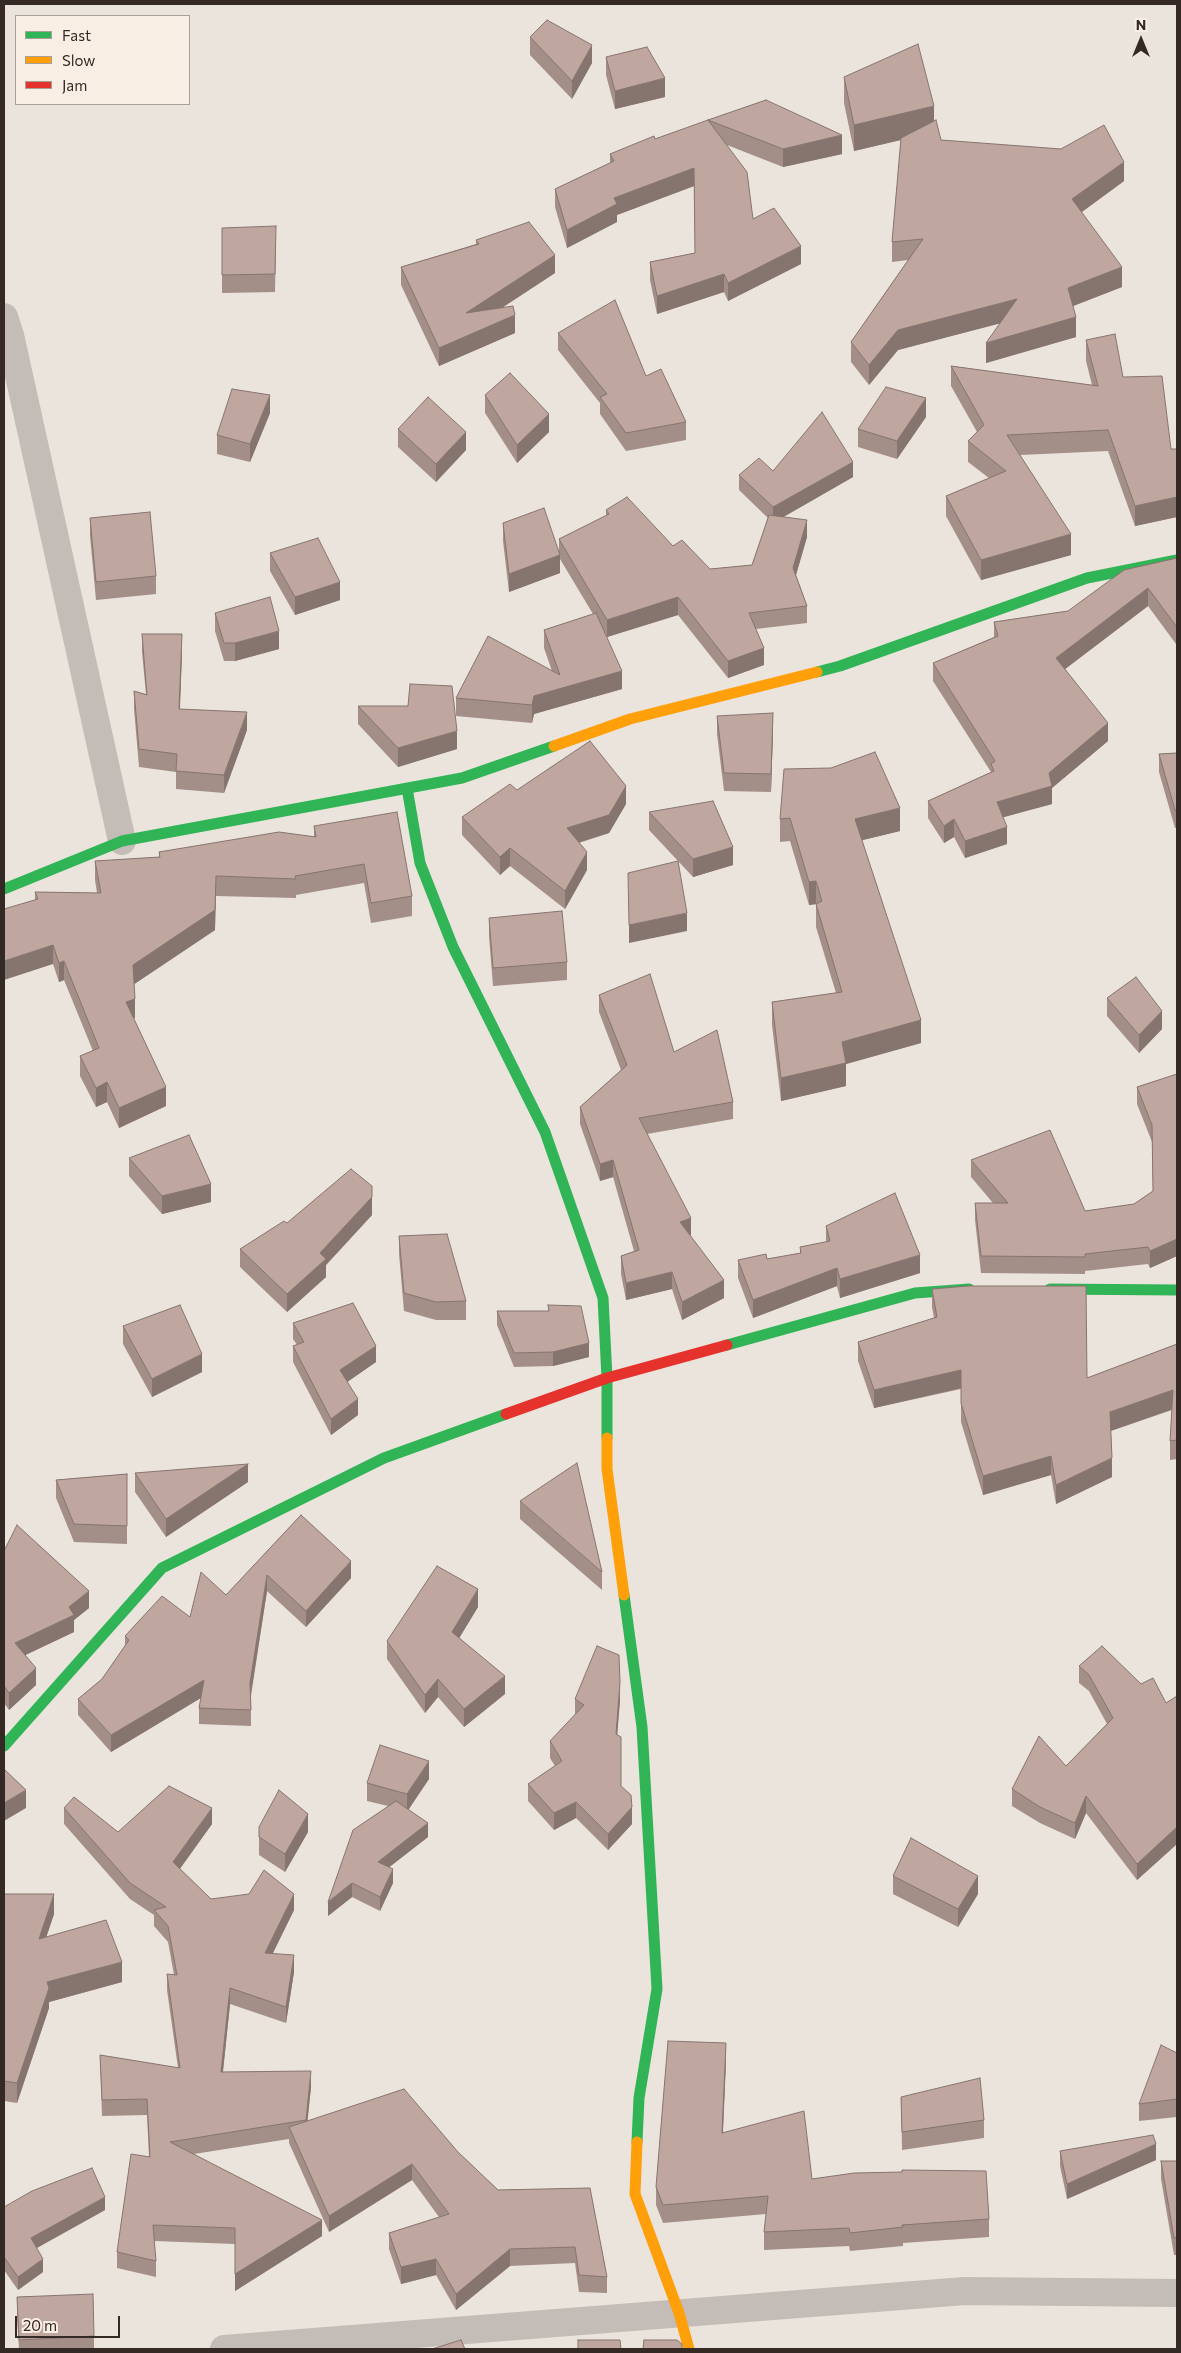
<!DOCTYPE html>
<html>
<head>
<meta charset="utf-8">
<style>
  body { margin:0 }
  #map { position:relative; width:1181px; height:2353px; overflow:hidden; background:#ebe4dd; font-family:Commissioner,sans-serif }
  canvas { display:block }
  .frame { position:absolute; inset:0; border:5px solid #342925; pointer-events:none }
  .legend { position:absolute; left:15px; top:15px; width:175px; height:90px; box-sizing:border-box; background:#f9eee3; border:1px solid #aa9f97; margin:0; padding:6px 9px; list-style:none; font-size:15px; color:#342925 }
  .legend li { display:flex; align-items:center; gap:10px; height:25px }
  .legend b { width:25px; border:1px solid #aa9f97 }
  .north { position:absolute; left:1116px; top:15px; width:50px; height:50px; -webkit-text-stroke:4px #f9eee3; paint-order:stroke; rotate:0deg; font-size:14px; font-weight:700; line-height:20px; text-align:center; color:#342925 }
  .north::after { content:''; display:block; margin:auto; width:18px; height:22px; background:#342925; clip-path:polygon(50% 0,100% 100%,50% 72%,0 100%) }
  .scale { position:absolute; left:15px; top:2316px; width:105px; height:22px; box-sizing:border-box; border:2px solid #342925; border-top:0; padding-left:6px; font-size:15px; line-height:18px; white-space:nowrap; color:#342925; -webkit-text-stroke:4px #f9eee3; paint-order:stroke }
</style>
</head>
<body>
<div id="map">
<canvas width="1181" height="2353"></canvas>
<div class="frame"></div>
<ul class="legend">
<li><b style="height:6px;background:#30b455"></b>Fast</li>
<li><b style="height:6px;background:#ff9f0a"></b>Slow</li>
<li><b style="height:6px;background:#e5322d"></b>Jam</li>
</ul>
<div class="north">N</div>
<div class="scale">20 m</div>
</div>
<script>
const c = document.querySelector('canvas').getContext('2d');
c.lineJoin = 'round';
const poly = rows => new Path2D(rows.map(r => 'M' + r).join(''));
function strokePath(path, color, width, dash) { c.strokeStyle = color; c.lineWidth = width; c.lineCap = dash ? 'butt' : 'round'; c.setLineDash(dash || []); c.stroke(path); }
function fillPath(path, color) { c.fillStyle = color; c.fill(path, 'evenodd'); }
const street = poly([
  [4,317,10,335,122,841],
  [224,2349,965,2291,1177,2293]
]);
const fast = poly([
  [817,672,840,666,1087,578,1177,560],
  [407,788,420,863,453,947,545,1132,603,1298,607,1378,607,1438],
  [4,889,122,841,462,778,554,746],
  [1050,1289,1177,1290],
  [727,1345,915,1293,969,1289],
  [624,1595,642,1727,657,1989,639,2098,637,2142],
  [4,1746,162,1568,384,1458,506,1414]
]);
const slow = poly([
  [554,746,630,719,817,672],
  [607,1438,607,1469,624,1595],
  [637,2142,635,2194,679,2313,689,2349]
]);
const jam = poly([
  [506,1414,607,1378,727,1345]
]);
const wall = poly([
  [530,37,592,63,572,99,530,55],
  [606,57,665,97,615,109,606,75],
  [844,77,934,121,941,140,1124,181,1082,212,1122,287,1073,306,1076,337,986,363,1000,323,898,350,869,385,851,362,851,342,908,260,892,262,892,242,901,140,854,151,844,103],
  [766,100,842,154,783,167,727,145,753,219,801,264,728,301,724,292,657,314,650,280,650,262,695,253,694,186,617,215,617,222,567,248,555,207,555,189,610,163,610,154,655,139],
  [222,228,276,244,275,292,222,293],
  [476,240,555,273,502,308,515,333,439,366,401,285,401,267,476,244],
  [558,333,646,376,686,422,686,440,626,451,600,414,600,403,558,350],
  [1086,340,1123,377,1171,449,1177,449,1177,517,1135,526,1108,451,1020,455,1071,555,981,580,946,516,946,496,989,478,968,462,968,441,977,432,951,386,951,366,1092,385,1086,361],
  [485,395,549,432,517,463,485,413],
  [270,413,250,462,217,454,217,435],
  [926,417,897,459,858,447,858,429],
  [398,429,466,450,436,482,398,447],
  [773,471,853,477,783,517,807,537,796,575,807,606,807,623,756,629,764,665,728,678,678,615,607,637,605,633,622,689,534,714,532,723,456,716,456,698,552,671,544,648,544,630,593,614,560,559,560,573,509,592,503,541,503,523,559,551,559,539,606,516,606,510,673,546,710,569,752,565,768,518,739,490,739,475],
  [90,518,156,576,156,594,96,600,90,536],
  [270,553,340,600,295,615,270,571],
  [1177,558,1177,644,1176,644,1148,606,1065,669,1108,741,1052,788,1052,804,1003,817,1007,844,965,858,954,837,944,843,928,818,928,801,991,772,933,681,933,663,994,637,994,622,1068,611],
  [215,613,279,649,235,661,224,661,215,631],
  [142,634,182,652,180,709,247,730,224,793,176,789,176,772,139,767,134,709,134,691,146,694,142,652],
  [358,706,457,749,398,767,358,724],
  [717,716,773,731,771,792,724,791,717,734],
  [1177,753,1177,828,1175,828,1159,772,1159,754],
  [831,768,900,831,862,840,921,1043,846,1064,846,1086,781,1101,772,1025,772,1002,836,993,816,927,816,904,809,905,790,841,780,842,780,819],
  [517,790,626,804,609,833,579,843,587,870,565,909,510,866,500,875,462,835,462,817],
  [649,812,733,865,693,877,649,830],
  [314,826,412,896,412,916,371,923,364,883,296,895,296,898,216,896,215,930,134,984,135,1018,133,1019,166,1106,119,1128,107,1102,96,1107,80,1076,80,1056,93,1051,64,980,59,982,53,964,35,900,35,892,97,893,95,880,95,861,159,857,159,852,314,837],
  [489,918,567,962,567,980,493,986,489,936],
  [599,995,674,1052,733,1102,733,1119,647,1134,691,1235,690,1236,724,1298,682,1320,672,1289,626,1300,621,1274,621,1256,634,1251,613,1177,600,1181,580,1124,580,1107,621,1070,599,1012],
  [1107,998,1162,1029,1139,1053,1107,1016],
  [1177,1074,1177,1256,1150,1268,1148,1264,1085,1271,1085,1274,981,1273,975,1220,975,1203,993,1203,971,1177,971,1160,1085,1211,1134,1204,1153,1191,1152,1142,1137,1104,1137,1087],
  [129,1158,211,1202,162,1214,129,1176],
  [372,1197,372,1215,326,1265,326,1277,287,1312,240,1267,240,1249,287,1223],
  [826,1226,920,1273,840,1298,837,1286,753,1318,738,1278,738,1260,767,1259,800,1253,800,1247,826,1242],
  [399,1236,466,1301,466,1320,436,1320,404,1311,399,1254],
  [932,1289,1087,1378,1177,1344,1177,1459,1170,1460,1170,1441,1172,1410,1111,1431,1112,1477,1056,1504,1051,1475,983,1495,961,1422,961,1389,874,1408,858,1361,858,1342,934,1318,932,1307],
  [548,1305,589,1357,553,1366,514,1367,497,1325,497,1311,548,1311],
  [293,1323,376,1362,347,1382,358,1415,331,1435,293,1362,293,1346,297,1345,293,1339],
  [123,1326,202,1372,152,1397,123,1344],
  [135,1473,248,1482,166,1537,135,1492],
  [127,1474,127,1544,74,1542,56,1498,56,1480],
  [520,1501,602,1572,602,1590,520,1519],
  [301,1515,351,1578,306,1627,267,1591,251,1696,251,1726,199,1724,199,1708,201,1698,111,1752,78,1715,78,1699,102,1679,125,1646,125,1636,190,1617,226,1595],
  [4,1551,89,1608,74,1620,74,1632,25,1655,36,1685,9,1710,4,1703],
  [478,1607,459,1638,505,1694,464,1727,438,1697,425,1713,387,1659,387,1641],
  [1079,1666,1141,1684,1166,1703,1177,1696,1177,1844,1137,1880,1086,1813,1075,1839,1040,1823,1012,1806,1012,1789,1066,1766,1107,1724,1089,1691,1079,1683],
  [575,1699,620,1700,617,1734,621,1786,632,1824,608,1850,576,1818,554,1830,528,1801,528,1784,555,1766,550,1758,550,1741,575,1715],
  [429,1779,408,1809,428,1837,389,1867,393,1883,380,1911,352,1897,328,1916,388,1806,367,1801,367,1783],
  [64,1808,118,1832,212,1824,180,1869,211,1899,294,1910,273,1953,294,1972,286,2023,230,2004,223,2072,311,2087,307,2121,458,2152,498,2190,590,2188,607,2277,607,2293,579,2292,575,2263,510,2266,456,2310,436,2275,401,2284,389,2249,389,2233,439,2217,412,2180,329,2232,289,2143,289,2139,194,2154,322,2236,235,2291,235,2244,154,2241,156,2261,156,2277,117,2268,117,2252,149,2157,147,2115,102,2116,100,2055,178,2068,167,1990,167,1974,174,1975,168,1942,154,1926,154,1915,130,1899,64,1824],
  [259,1827,308,1832,285,1872,259,1855],
  [893,1876,978,1894,958,1927,893,1894],
  [4,1894,54,1914,46,1937,122,1982,49,2002,49,2008,17,2103,4,2101],
  [1177,2053,1177,2117,1139,2121,1139,2104],
  [726,2061,723,2133,812,2179,989,2219,989,2237,903,2243,903,2246,850,2251,849,2246,764,2250,764,2232,766,2214,663,2223,656,2205,656,2187],
  [901,2097,984,2120,984,2138,902,2150],
  [1060,2151,1156,2160,1067,2199,1060,2166],
  [1161,2161,1177,2161,1177,2255,1174,2255,1161,2179],
  [4,2207,105,2210,37,2248,43,2272,18,2290,4,2270],
  [17,2297,94,2336,94,2349,19,2349,17,2315]
]);
const shadedWall = poly([
  [592,45,592,63,572,99,572,81],
  [665,78,665,97,615,109,615,91],
  [934,106,934,132,854,151,854,125],
  [842,135,842,154,783,167,783,149],
  [1124,162,1124,181,1072,219,1072,199],
  [694,168,694,186,617,215,617,222,567,248,567,230,614,198],
  [801,246,801,264,728,301,728,283],
  [555,255,555,273,466,331,466,313],
  [1122,267,1122,287,1068,308,1068,288],
  [724,274,724,292,657,314,657,296],
  [1017,299,1017,319,898,350,869,385,869,365,898,330],
  [515,315,515,333,439,366,439,348],
  [1076,317,1076,337,986,363,986,343],
  [270,395,270,413,250,462,250,444],
  [926,398,926,417,897,459,897,441],
  [549,414,549,432,517,463,517,445],
  [466,432,466,450,436,482,436,464],
  [853,462,853,477,773,523,773,507],
  [1177,497,1177,517,1135,526,1135,506],
  [807,520,807,537,793,585,793,568],
  [1071,534,1071,555,981,580,981,560],
  [560,555,560,573,509,592,509,574],
  [340,582,340,600,295,615,295,597],
  [1148,588,1148,606,1056,676,1056,658],
  [678,597,678,615,607,637,607,620],
  [279,631,279,649,235,661,235,643],
  [182,634,182,652,179,727,179,709],
  [764,648,764,665,728,678,728,661],
  [622,671,622,689,534,714,532,723,532,705,534,696],
  [247,712,247,730,224,793,224,775],
  [773,713,773,731,771,792,771,774],
  [1108,723,1108,741,1052,788,1052,804,997,819,997,802,1049,773],
  [457,731,457,749,398,767,398,748],
  [626,786,626,804,609,833,567,846,567,828],
  [900,808,900,831,855,842,855,819],
  [954,819,954,837,944,843,944,826],
  [1007,827,1007,844,965,858,965,841],
  [733,847,733,865,693,877,693,859],
  [510,848,510,866,500,875,500,857],
  [587,852,587,870,565,909,565,891],
  [216,876,215,930,133,985,133,965],
  [816,881,816,904,809,905,809,882],
  [687,913,687,931,629,943,629,925],
  [53,945,53,964,4,980,4,961],
  [64,961,64,980,59,982,59,963],
  [135,999,135,1018,126,1021,126,1002],
  [1162,1011,1162,1029,1139,1053,1139,1035],
  [921,1020,921,1043,846,1064,846,1086,781,1101,781,1078,842,1042],
  [107,1082,107,1102,96,1107,96,1088],
  [166,1087,166,1106,119,1128,119,1108],
  [613,1160,613,1177,600,1181,600,1164],
  [211,1184,211,1202,162,1214,162,1196],
  [372,1197,372,1215,326,1265,326,1277,287,1312,287,1294,320,1253],
  [691,1218,691,1235,680,1240,680,1222],
  [1177,1239,1177,1256,1150,1268,1150,1251],
  [920,1255,920,1273,840,1298,840,1279],
  [837,1268,837,1286,753,1318,753,1300],
  [672,1272,672,1289,626,1300,626,1283],
  [724,1280,724,1298,682,1320,682,1302],
  [589,1343,589,1357,553,1366,553,1352],
  [376,1346,376,1362,340,1387,340,1370],
  [202,1354,202,1372,152,1397,152,1379],
  [961,1370,961,1388,874,1408,874,1390],
  [1173,1390,1173,1409,1110,1431,1110,1412],
  [358,1399,358,1415,331,1435,331,1419],
  [1051,1456,1051,1475,983,1495,983,1476],
  [1112,1458,1112,1477,1056,1504,1056,1485],
  [248,1464,248,1482,166,1537,166,1519],
  [351,1561,351,1578,306,1627,306,1611],
  [267,1575,267,1591,250,1699,250,1683],
  [478,1589,478,1607,452,1650,452,1632],
  [89,1591,89,1608,74,1620,74,1632,15,1660,15,1643,69,1607],
  [36,1668,36,1685,9,1710,9,1693],
  [505,1676,505,1694,464,1727,464,1709],
  [438,1679,438,1697,425,1713,425,1695],
  [204,1680,204,1696,111,1752,111,1735],
  [620,1683,620,1700,616,1751,616,1734],
  [429,1761,429,1779,407,1812,407,1794],
  [26,1790,26,1808,4,1821,4,1803],
  [1086,1796,1086,1813,1075,1839,1075,1823],
  [576,1802,576,1818,554,1830,554,1813],
  [632,1807,632,1824,608,1850,608,1834],
  [212,1808,212,1824,173,1878,173,1862],
  [308,1814,308,1832,285,1872,285,1854],
  [428,1823,428,1837,378,1876,378,1862],
  [1177,1827,1177,1844,1137,1880,1137,1864],
  [393,1869,393,1883,380,1911,380,1897],
  [978,1876,978,1894,958,1927,958,1909],
  [352,1883,352,1897,328,1916,328,1902],
  [54,1894,54,1914,39,1959,39,1939],
  [294,1894,294,1910,265,1969,265,1953],
  [294,1955,294,1972,286,2023,286,2007],
  [122,1962,122,1982,49,2002,49,2008,17,2103,17,2083,47,1982],
  [230,1988,230,2004,221,2089,221,2072],
  [726,2043,726,2061,722,2151,722,2133],
  [311,2071,311,2087,306,2136,306,2120],
  [1156,2144,1156,2160,1067,2199,1067,2184],
  [412,2164,412,2180,329,2232,329,2216],
  [105,2197,105,2210,31,2251,31,2238],
  [322,2220,322,2236,235,2291,235,2274],
  [510,2249,510,2266,456,2310,456,2294],
  [43,2259,43,2272,18,2290,18,2277],
  [436,2259,436,2275,401,2284,401,2267]
]);
const building = poly([
  [547,20,592,45,572,81,530,37,547,20],
  [918,44,934,106,854,125,844,77,918,44],
  [647,47,665,78,615,91,606,57,647,47],
  [766,100,842,135,783,149,708,120,766,100],
  [708,120,747,172,753,219,774,208,801,246,728,283,724,274,657,296,650,262,695,253,694,168,614,198,617,204,567,230,555,189,614,161,610,154,654,136,655,139,708,120],
  [936,120,941,140,1061,149,1104,125,1124,162,1072,199,1122,267,1068,288,1076,317,986,343,1017,299,898,330,869,365,851,342,923,239,892,242,901,138,936,120],
  [529,222,555,255,466,313,513,306,515,315,439,348,401,267,479,244,476,240,529,222],
  [276,226,275,274,222,275,222,228,276,226],
  [615,300,646,376,661,369,686,422,626,433,600,397,607,394,558,333,615,300],
  [1115,334,1123,377,1162,376,1171,449,1177,449,1177,497,1135,506,1108,430,1007,435,1071,534,981,560,946,496,1006,471,968,441,984,425,951,366,1098,386,1086,340,1115,334],
  [510,373,549,414,517,445,485,395,510,373],
  [886,387,926,398,897,441,858,429,886,387],
  [232,389,270,395,250,444,217,435,232,389],
  [428,397,466,432,436,464,398,429,428,397],
  [822,412,853,462,773,507,739,475,759,458,773,471,822,412],
  [627,497,673,546,682,540,710,569,752,565,769,515,807,520,793,568,807,606,749,613,764,648,728,661,678,597,607,620,559,539,609,514,606,510,627,497],
  [544,508,560,555,509,574,503,523,544,508],
  [150,512,156,576,96,582,90,518,150,512],
  [318,538,340,582,295,597,270,553,318,538],
  [1177,558,1177,626,1176,626,1148,588,1056,658,1108,723,1049,773,1052,786,997,802,1007,827,965,841,954,819,944,826,928,801,994,771,991,764,995,761,933,663,998,636,994,622,1068,611,1124,570,1177,558],
  [270,597,279,631,235,643,224,643,215,613,270,597],
  [596,613,622,671,534,696,532,705,456,698,488,636,560,675,544,630,596,613],
  [142,634,182,634,179,709,247,712,224,775,176,771,177,754,139,749,134,691,147,695,142,634],
  [410,684,452,686,457,731,398,748,358,706,408,706,410,684],
  [773,713,771,774,724,773,717,716,773,713],
  [590,741,626,786,609,815,567,828,587,852,565,891,510,848,500,857,462,817,510,784,517,790,590,741],
  [875,752,900,808,855,819,921,1020,842,1042,846,1063,781,1078,772,1002,842,992,816,904,822,901,816,881,809,882,790,818,780,819,784,769,831,768,875,752],
  [1177,753,1177,810,1175,810,1159,754,1177,753],
  [713,801,733,847,693,859,649,812,713,801],
  [397,812,412,896,371,903,364,864,295,876,296,879,216,876,215,910,133,965,135,999,126,1002,166,1087,119,1108,107,1082,96,1088,80,1056,99,1048,64,961,59,963,53,945,4,961,4,909,38,899,35,892,101,893,95,861,160,857,159,852,279,832,316,837,314,826,397,812],
  [678,861,687,913,629,925,628,873,678,861],
  [562,911,567,962,493,968,489,918,562,911],
  [650,974,674,1052,717,1030,733,1102,639,1118,691,1218,680,1222,724,1280,682,1302,672,1272,626,1283,621,1256,639,1250,613,1160,600,1164,580,1107,627,1065,599,995,650,974],
  [1136,977,1162,1011,1139,1035,1107,998,1136,977],
  [1177,1074,1177,1239,1150,1251,1148,1247,1085,1254,1085,1257,981,1256,975,1203,1008,1203,971,1160,1050,1130,1085,1211,1134,1204,1153,1191,1152,1125,1137,1087,1177,1074],
  [189,1135,211,1184,162,1196,129,1158,189,1135],
  [351,1169,372,1186,372,1197,320,1253,326,1259,287,1294,240,1249,284,1221,287,1223,351,1169],
  [895,1193,920,1255,840,1279,837,1268,753,1300,738,1260,766,1254,767,1259,801,1253,800,1247,830,1241,826,1226,895,1193],
  [447,1234,466,1301,436,1302,404,1293,399,1236,447,1234],
  [968,1286,1086,1286,1087,1378,1177,1344,1177,1440,1170,1441,1173,1390,1110,1412,1112,1458,1056,1485,1051,1456,983,1476,961,1403,961,1370,874,1390,858,1342,937,1317,932,1289,968,1286],
  [353,1303,376,1346,340,1370,358,1399,331,1419,293,1346,304,1342,293,1323,353,1303],
  [180,1305,202,1354,152,1379,123,1326,180,1305],
  [548,1305,581,1306,589,1343,553,1352,514,1353,497,1311,549,1311,548,1305],
  [577,1463,602,1572,520,1501,577,1463],
  [248,1464,166,1519,135,1473,248,1464],
  [127,1474,127,1526,74,1524,56,1480,127,1474],
  [301,1515,351,1561,306,1611,267,1575,250,1683,251,1710,199,1708,204,1680,111,1735,78,1699,102,1679,129,1640,125,1636,162,1596,190,1617,201,1572,226,1595,301,1515],
  [17,1525,89,1591,69,1607,74,1615,15,1643,36,1668,9,1693,4,1686,4,1551,17,1525],
  [437,1566,478,1589,452,1632,505,1676,464,1709,438,1679,425,1695,387,1641,437,1566],
  [597,1646,619,1655,620,1683,616,1734,621,1737,621,1786,631,1795,632,1807,608,1834,576,1802,554,1813,528,1784,562,1761,550,1741,584,1705,575,1699,597,1646],
  [1102,1646,1141,1684,1153,1678,1166,1703,1177,1696,1177,1827,1137,1864,1086,1796,1075,1823,1040,1807,1012,1789,1039,1736,1066,1766,1113,1718,1089,1675,1079,1666,1102,1646],
  [380,1745,429,1761,407,1794,367,1783,380,1745],
  [4,1769,26,1790,4,1803,4,1769],
  [169,1786,212,1808,173,1862,211,1899,249,1894,264,1870,294,1894,265,1953,294,1955,286,2007,230,1988,221,2072,311,2071,306,2120,170,2142,322,2220,235,2274,235,2228,153,2225,156,2261,117,2252,131,2154,150,2157,147,2099,102,2100,100,2055,180,2068,167,1974,177,1975,168,1926,154,1910,166,1907,130,1883,64,1808,74,1797,118,1832,169,1786],
  [279,1790,308,1814,285,1854,259,1837,259,1827,279,1790],
  [396,1801,428,1823,378,1862,393,1869,380,1897,352,1883,328,1902,353,1830,396,1801],
  [911,1838,978,1876,958,1909,893,1876,911,1838],
  [4,1894,54,1894,39,1939,106,1920,122,1962,47,1982,49,1988,17,2083,4,2081,4,1894],
  [668,2041,726,2043,722,2133,804,2111,812,2179,854,2173,902,2172,902,2170,986,2171,989,2219,902,2225,903,2227,850,2233,849,2228,764,2232,768,2196,663,2205,656,2187,668,2041],
  [1161,2045,1177,2053,1177,2099,1139,2104,1161,2045],
  [980,2078,984,2120,902,2132,901,2097,980,2078],
  [404,2089,458,2152,498,2190,590,2188,607,2277,579,2275,575,2247,510,2249,456,2294,436,2259,401,2267,389,2233,449,2214,412,2164,329,2216,289,2127,404,2089],
  [1153,2135,1156,2144,1067,2184,1060,2151,1153,2135],
  [1161,2161,1177,2161,1177,2237,1174,2238,1161,2161],
  [92,2168,105,2197,31,2238,43,2259,18,2277,4,2257,4,2207,32,2191,92,2168],
  [93,2294,94,2336,19,2340,17,2297,93,2294],
  [461,2340,465,2349,432,2349,461,2340],
  [578,2340,620,2340,621,2349,578,2349,578,2340],
  [644,2340,677,2340,682,2344,682,2349,643,2349,644,2340]
]);
strokePath(street, '#c4bcb6', 28);
strokePath(fast, '#30b455', 11);
strokePath(slow, '#ff9f0a', 11);
strokePath(jam, '#e5322d', 11);
fillPath(wall, '#a48f88');
fillPath(shadedWall, '#86746f');
fillPath(building, '#bfa69e');
strokePath(building, '#86746f', 1);
</script>
</body>
</html>
